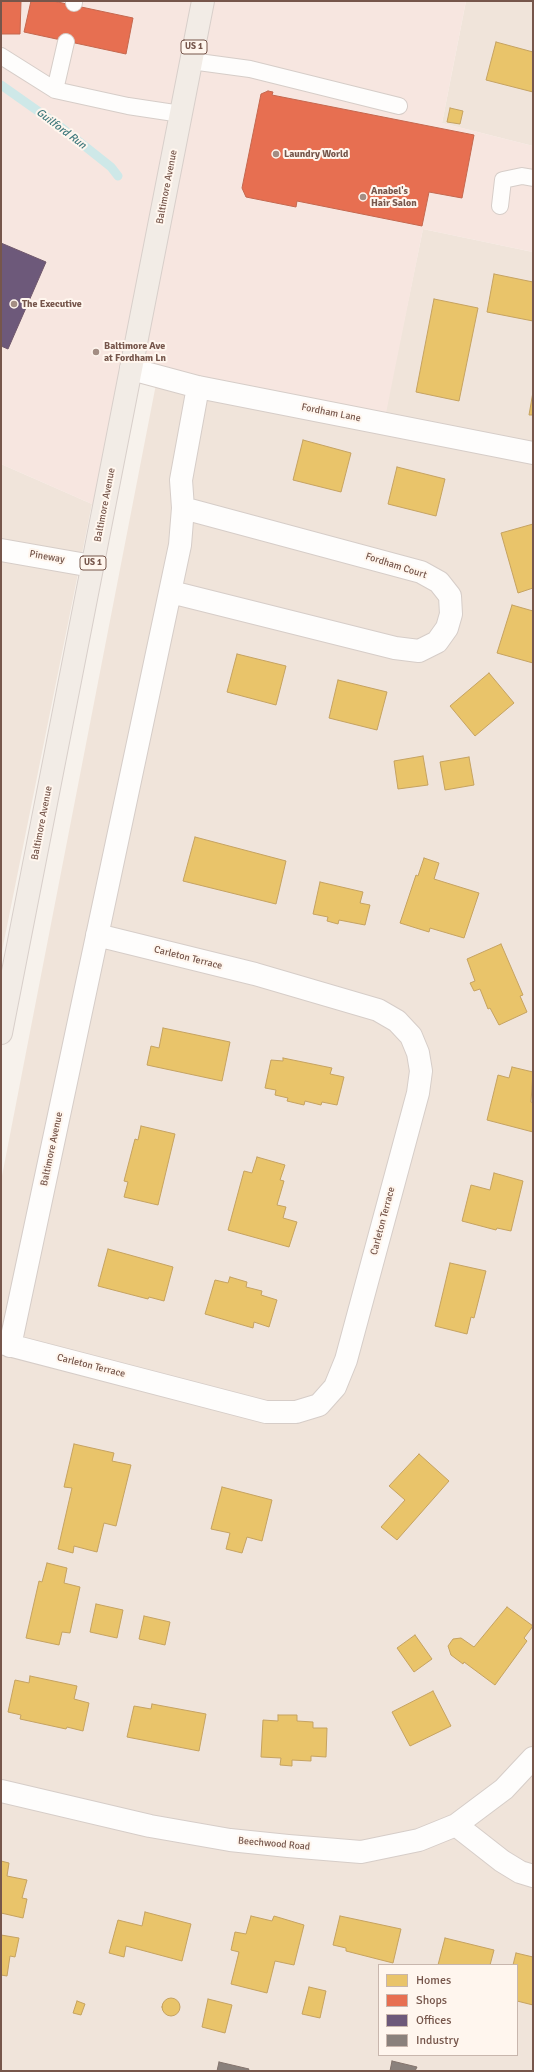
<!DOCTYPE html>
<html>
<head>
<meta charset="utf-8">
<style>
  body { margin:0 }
  #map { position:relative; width:534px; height:2072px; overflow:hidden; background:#f7f2ec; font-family:Signika,sans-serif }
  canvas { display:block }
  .frame { position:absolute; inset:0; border:2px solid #76564b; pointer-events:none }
  .legend { position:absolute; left:378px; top:1964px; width:140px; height:92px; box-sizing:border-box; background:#fff6ee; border:1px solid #c8b6ad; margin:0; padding:5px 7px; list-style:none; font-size:12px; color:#76564b }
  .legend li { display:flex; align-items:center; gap:8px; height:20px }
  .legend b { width:20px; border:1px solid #c8b6ad }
</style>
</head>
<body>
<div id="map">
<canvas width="534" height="2072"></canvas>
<div class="frame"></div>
<ul class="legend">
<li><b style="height:11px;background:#e9c46a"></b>Homes</li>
<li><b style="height:11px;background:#e76f51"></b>Shops</li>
<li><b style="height:11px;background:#6d597a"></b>Offices</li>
<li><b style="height:11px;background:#8a817c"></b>Industry</li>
</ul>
</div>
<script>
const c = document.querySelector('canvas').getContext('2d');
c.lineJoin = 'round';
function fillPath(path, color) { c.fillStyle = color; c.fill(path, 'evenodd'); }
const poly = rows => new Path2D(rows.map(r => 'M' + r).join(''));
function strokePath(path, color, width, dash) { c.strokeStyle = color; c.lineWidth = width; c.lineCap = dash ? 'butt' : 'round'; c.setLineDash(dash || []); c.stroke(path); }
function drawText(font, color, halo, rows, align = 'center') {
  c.font = font + ' Signika,sans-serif'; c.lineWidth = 4; c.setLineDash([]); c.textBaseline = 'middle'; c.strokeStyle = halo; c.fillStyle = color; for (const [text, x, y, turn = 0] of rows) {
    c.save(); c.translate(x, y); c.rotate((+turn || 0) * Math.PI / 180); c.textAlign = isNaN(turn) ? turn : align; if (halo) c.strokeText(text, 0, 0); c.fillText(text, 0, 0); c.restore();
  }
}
const residential = poly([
  [466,1,533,1,533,146,442,123],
  [423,229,533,252,533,2071,1,2071,1,1181,157,379,383,423],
  [379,1965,517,1965,517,2055,379,2055],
  [1,464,92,504,1,956]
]);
const commercial = poly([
  [1,1,466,1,442,123,533,146,533,252,423,229,384,423,131,370,96,513,92,504,1,464]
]);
const homes = poly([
  [496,42,533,52,533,92,486,80,496,42],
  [450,108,463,111,460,124,447,122,450,108],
  [494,274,533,282,533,321,487,312,494,274],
  [434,299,478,308,459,401,416,392,434,299],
  [533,392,533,415,529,415,533,392],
  [303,440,351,453,341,492,293,480,303,440],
  [397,467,445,479,436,516,388,504,397,467],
  [533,524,533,588,518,593,501,533,533,524],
  [512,605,533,611,533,663,497,653,512,605],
  [237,654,286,666,276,705,227,692,237,654],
  [489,673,514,703,475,736,450,706,489,673],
  [338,680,387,692,377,730,329,718,338,680],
  [423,756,428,785,398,789,394,761,423,756],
  [469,757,474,785,445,790,440,762,469,757],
  [195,837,286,861,276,904,183,881,195,837],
  [424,858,439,863,434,879,479,893,464,938,430,928,429,932,400,923,416,875,418,876,424,858],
  [320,882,363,892,360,903,370,905,365,925,339,920,338,924,327,921,328,917,313,914,320,882],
  [501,944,523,995,520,996,527,1012,499,1025,490,1008,488,1009,480,989,474,991,470,983,475,981,467,959,501,944],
  [163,1028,230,1042,222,1081,147,1065,151,1046,159,1048,163,1028],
  [283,1058,332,1068,330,1074,344,1077,337,1105,322,1102,321,1105,305,1101,304,1105,287,1101,288,1098,275,1095,276,1090,265,1088,271,1060,283,1061,283,1058],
  [512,1067,533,1072,531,1102,533,1103,533,1132,487,1120,498,1075,509,1078,512,1067],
  [141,1126,175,1134,158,1205,124,1197,128,1182,124,1181,135,1139,138,1140,141,1126],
  [257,1157,285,1165,280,1180,284,1181,277,1205,286,1207,283,1218,297,1222,289,1247,228,1230,244,1171,252,1173,257,1157],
  [494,1173,523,1181,511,1231,497,1228,496,1230,462,1221,471,1185,490,1190,494,1173],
  [108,1249,173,1267,164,1301,149,1297,148,1299,98,1286,108,1249],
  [450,1263,486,1271,474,1318,471,1317,467,1334,435,1326,450,1263],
  [230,1277,247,1282,246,1287,262,1291,261,1295,277,1300,269,1327,254,1322,253,1328,205,1314,215,1280,228,1283,230,1277],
  [74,1444,114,1453,112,1461,131,1465,116,1526,104,1523,97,1552,74,1546,73,1553,58,1549,72,1488,64,1487,74,1444],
  [419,1454,449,1481,397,1540,381,1527,405,1500,389,1486,419,1454],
  [222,1487,272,1500,262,1541,247,1537,242,1553,226,1549,230,1533,211,1529,222,1487],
  [47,1563,67,1568,64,1583,80,1587,70,1633,62,1632,59,1645,26,1638,39,1581,42,1582,47,1563],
  [96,1604,123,1610,117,1638,90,1632,96,1604],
  [507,1607,533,1626,524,1638,527,1641,495,1685,464,1662,463,1664,451,1655,448,1646,453,1639,461,1638,474,1647,507,1607],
  [144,1616,170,1622,165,1645,139,1639,144,1616],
  [415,1635,432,1659,414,1672,397,1648,415,1635],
  [30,1676,77,1686,74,1699,89,1703,83,1731,67,1727,66,1729,20,1719,21,1715,8,1712,15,1680,29,1683,30,1676],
  [433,1691,451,1726,410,1746,392,1712,433,1691],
  [152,1704,206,1714,199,1751,127,1737,134,1706,151,1709,152,1704],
  [278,1715,297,1715,297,1721,313,1722,313,1728,327,1728,326,1757,311,1756,311,1761,292,1760,292,1766,280,1765,281,1758,261,1757,263,1720,278,1721,278,1715],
  [1,1861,9,1863,7,1876,27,1880,22,1898,27,1899,23,1918,1,1913,1,1861],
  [145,1912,191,1924,182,1961,126,1946,124,1957,109,1953,118,1920,142,1926,145,1912],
  [251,1916,272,1921,274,1916,304,1925,294,1965,275,1961,267,1993,231,1984,239,1952,231,1950,235,1932,246,1934,251,1916],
  [340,1916,401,1929,393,1963,346,1951,346,1948,333,1945,340,1916],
  [1,1935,19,1938,15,1957,10,1956,7,1976,1,1975,1,1935],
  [445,1938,494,1950,490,1965,438,1965,445,1938],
  [516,1953,533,1957,533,2005,517,2001,517,1965,513,1965,516,1953],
  [309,1987,326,1991,320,2018,302,2014,309,1987],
  '162 2007a9 9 0 1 1 18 0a9 9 0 1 1-18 0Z',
  [208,1999,232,2005,225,2033,202,2027,208,1999],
  [77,2001,85,2004,81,2015,73,2013,77,2001]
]);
const shops = poly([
  [1,1,21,1,20,34,1,34,1,1],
  [31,1,53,1,133,18,126,54,24,32,31,1],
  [268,91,273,92,272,95,474,135,462,198,429,192,422,226,297,201,296,207,246,197,242,188,261,94,268,91]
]);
const offices = poly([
  [1,243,46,262,8,349,1,346,1,243]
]);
const industry = poly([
  [392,2061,417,2067,415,2071,390,2071,392,2061],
  [219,2062,249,2069,248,2071,217,2071,219,2062]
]);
const stream = poly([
  [1,85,62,128,111,167,118,176]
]);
const lane = poly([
  [74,3,74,1],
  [1,56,55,90,128,106,181,114],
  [191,61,250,69,399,106],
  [55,90,66,42],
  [500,206,503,180,522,176,533,178]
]);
const street = poly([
  [131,369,198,387,533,453],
  [1,550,92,566],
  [171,592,395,648,419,651,437,642,447,628,451,614,450,596,439,582,421,572,183,508],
  [1,1343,266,1412,296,1412,319,1405,335,1387,346,1360,418,1093,421,1071,418,1053,411,1036,397,1021,378,1010,255,974,97,935],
  [10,1346,180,545,183,508,181,480,198,387],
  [1,1791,150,1826,230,1840,288,1846,361,1852,419,1840,456,1825,502,1861,520,1872,533,1876],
  [456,1825,504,1789,533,1758]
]);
const primary = poly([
  [1,1033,203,1]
]);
const markers = [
  [276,154,4,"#a38d83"],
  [363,197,4,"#a38d83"],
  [14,304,4,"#a38d83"],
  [96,352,4,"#a38d83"]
];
const shields = [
  [194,47,26],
  [93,563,26]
];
const shieldNames = [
  ["US 1",194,47],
  ["US 1",93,563]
];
const poiNames = [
  ["Laundry World",284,154],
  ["Anabel's",371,191],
  ["Hair Salon",371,203],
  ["The Executive",22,304],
  ["Baltimore Ave",104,346],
  ["at Fordham Ln",104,358]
];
const streetNames = [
  ["Baltimore Avenue",167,187,-79],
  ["Fordham Lane",331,413,11],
  ["Baltimore Avenue",105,505,-79],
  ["Pineway",47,557,10],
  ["Fordham Court",396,566,18],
  ["Baltimore Avenue",42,823,-79],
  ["Carleton Terrace",188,958,14],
  ["Baltimore Avenue",52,1149,-78],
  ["Carleton Terrace",383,1221,-75],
  ["Carleton Terrace",91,1366,14],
  ["Beechwood Road",274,1844,5]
];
const waterNames = [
  ["Guilford Run",61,129,37]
];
fillPath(residential, '#f0e4da');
fillPath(commercial, '#f7e6e0');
fillPath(homes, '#e9c46a');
strokePath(homes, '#c6a361', 1);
fillPath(shops, '#e76f51');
strokePath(shops, '#c5684f', 1);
fillPath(offices, '#6d597a');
strokePath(offices, '#70586c', 1);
fillPath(industry, '#8a817c');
strokePath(industry, '#84746d', 1);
strokePath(stream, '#cee8e8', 9);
strokePath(lane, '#d6cdc8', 18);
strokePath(street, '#d6cdc8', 24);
strokePath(primary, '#d8cfca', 24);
strokePath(lane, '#fefdfc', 16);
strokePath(street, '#fefdfc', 22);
strokePath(primary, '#f2ece6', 22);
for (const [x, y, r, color] of markers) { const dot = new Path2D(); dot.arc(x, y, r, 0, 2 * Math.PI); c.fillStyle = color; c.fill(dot); strokePath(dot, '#fff6ee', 1.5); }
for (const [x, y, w] of shields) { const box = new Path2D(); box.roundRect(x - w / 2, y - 7, w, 14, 3); c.fillStyle = '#fff6ee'; c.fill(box); strokePath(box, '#76564b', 1); }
drawText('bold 9px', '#76564b', null, shieldNames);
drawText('bold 10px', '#76564b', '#fff6ee', poiNames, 'left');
drawText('10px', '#76564b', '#fff6ee', streetNames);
drawText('italic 11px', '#3f787c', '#fff6ee', waterNames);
</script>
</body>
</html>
